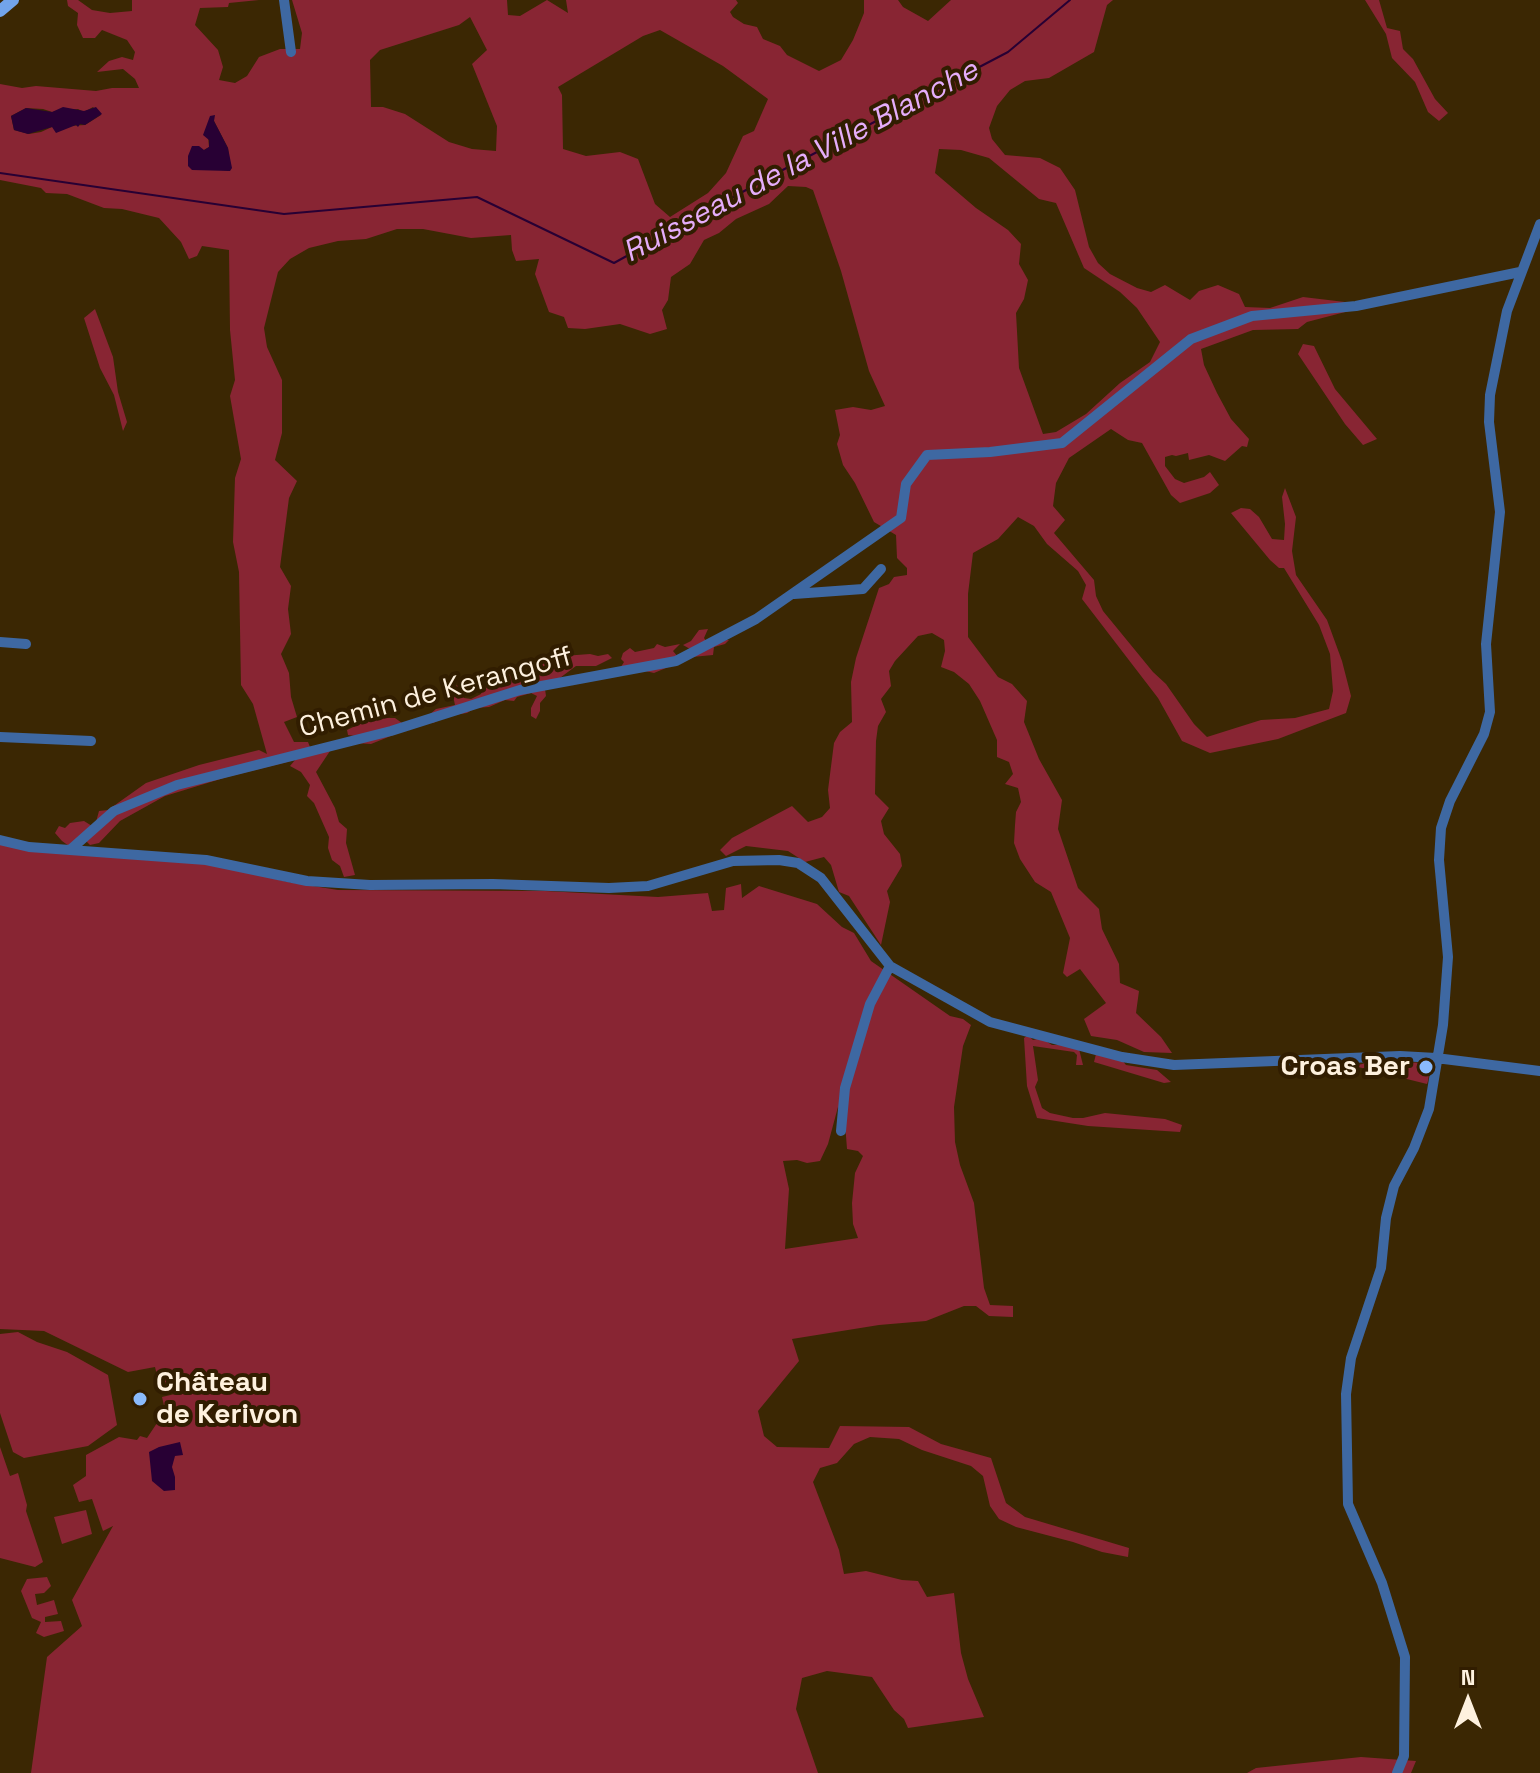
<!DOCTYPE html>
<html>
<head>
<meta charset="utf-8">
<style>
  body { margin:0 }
  #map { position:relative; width:1540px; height:1773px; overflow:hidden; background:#3b2703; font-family:"Space Grotesk",sans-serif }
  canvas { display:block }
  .north { position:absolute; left:1428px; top:1661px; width:80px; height:80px; -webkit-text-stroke:6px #311d00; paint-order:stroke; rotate:0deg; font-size:22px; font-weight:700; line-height:32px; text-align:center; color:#fef1de }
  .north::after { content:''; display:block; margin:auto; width:28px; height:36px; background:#fef1de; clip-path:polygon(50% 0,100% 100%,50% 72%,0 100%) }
</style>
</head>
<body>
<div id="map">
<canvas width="1540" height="1773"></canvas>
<div class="north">N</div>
</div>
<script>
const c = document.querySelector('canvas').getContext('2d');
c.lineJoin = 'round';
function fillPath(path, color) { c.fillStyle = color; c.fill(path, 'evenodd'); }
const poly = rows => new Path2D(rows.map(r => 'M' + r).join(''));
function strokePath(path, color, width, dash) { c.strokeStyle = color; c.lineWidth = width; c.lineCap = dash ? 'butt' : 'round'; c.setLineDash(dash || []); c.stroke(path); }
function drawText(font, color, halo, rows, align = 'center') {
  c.font = font + ' "Space Grotesk",sans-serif'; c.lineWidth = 8; c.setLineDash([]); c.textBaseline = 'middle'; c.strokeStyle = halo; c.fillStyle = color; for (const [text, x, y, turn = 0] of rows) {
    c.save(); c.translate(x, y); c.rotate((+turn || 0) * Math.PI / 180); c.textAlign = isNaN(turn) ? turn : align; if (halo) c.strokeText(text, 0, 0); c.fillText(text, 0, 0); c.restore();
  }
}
const green = poly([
  [67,0,78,0,92,10,110,13,132,11,132,0,259,0,229,3,228,7,200,8,195,25,218,50,223,67,219,80,235,83,247,76,259,57,280,49,300,49,302,33,292,0,507,0,508,15,520,16,547,0,568,13,566,0,736,0,738,3,730,12,733,17,744,24,757,27,763,39,780,46,787,55,819,71,841,60,853,40,864,13,864,0,898,0,903,7,928,21,951,0,1113,0,1107,5,1094,52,1049,78,1025,81,1010,90,997,106,989,128,992,139,1005,155,1040,158,1060,168,1075,190,1089,247,1098,263,1110,274,1137,288,1151,292,1165,285,1190,300,1199,291,1218,285,1239,294,1245,307,1270,308,1303,297,1345,302,1349,311,1307,322,1298,329,1253,330,1201,349,1204,365,1217,393,1231,419,1249,439,1247,447,1242,446,1225,461,1209,455,1189,460,1188,453,1176,456,1172,455,1165,457,1165,466,1175,479,1184,483,1204,477,1210,472,1219,485,1210,493,1180,503,1171,495,1142,443,1128,440,1111,429,1069,458,1056,483,1053,506,1065,520,1054,533,1094,580,1096,596,1103,611,1153,672,1166,684,1194,724,1207,737,1261,720,1295,718,1329,709,1333,691,1330,654,1319,625,1284,568,1279,568,1270,560,1231,513,1241,508,1250,509,1259,517,1272,539,1284,540,1285,524,1282,497,1285,488,1296,517,1292,551,1296,575,1327,620,1342,661,1351,696,1346,713,1278,739,1210,753,1182,741,1158,698,1082,599,1086,585,1078,571,1047,544,1034,526,1018,517,998,539,973,553,968,594,968,637,998,677,1012,684,1027,701,1024,722,1039,759,1062,800,1058,829,1078,888,1099,909,1102,929,1119,964,1120,983,1139,991,1136,1013,1161,1037,1172,1053,1144,1052,1117,1040,1091,1036,1084,1019,1106,1003,1080,969,1067,977,1063,973,1070,938,1051,892,1035,882,1020,859,1014,843,1015,825,1016,812,1021,802,1018,788,1005,784,1013,774,1009,762,997,757,997,740,980,701,969,684,954,672,941,667,945,651,944,640,932,633,918,636,895,661,889,671,891,686,881,699,886,712,878,726,876,741,875,794,889,808,881,821,884,834,900,854,902,866,887,891,890,902,881,945,849,896,839,892,831,865,824,857,805,862,788,851,746,846,726,856,720,850,732,838,792,806,808,822,822,817,830,808,828,790,834,743,840,732,852,722,851,682,856,658,879,588,889,584,894,577,907,575,907,568,897,558,896,535,874,522,855,483,843,465,837,444,840,435,835,410,853,407,871,410,885,406,869,371,841,271,813,190,806,187,788,186,769,204,736,219,719,233,704,240,690,264,671,277,668,300,662,310,667,329,650,334,620,324,585,329,568,328,564,317,549,312,535,274,539,259,516,261,512,250,511,235,471,238,423,229,397,229,366,239,338,241,309,248,290,259,278,272,264,328,267,347,282,380,282,433,275,460,297,481,289,498,280,567,291,586,288,609,291,634,281,654,289,673,291,697,297,717,284,722,294,742,308,742,310,747,330,751,316,772,335,808,339,822,347,829,346,843,355,875,344,877,340,866,332,860,328,848,329,837,314,803,307,796,310,785,301,772,290,766,295,760,227,777,165,796,120,821,99,843,90,845,86,841,69,846,62,841,55,833,59,826,65,828,70,823,84,821,92,826,96,822,99,811,108,810,146,783,199,765,259,750,267,754,253,704,241,685,239,572,233,542,235,478,241,459,230,396,235,380,230,330,229,250,202,246,197,256,189,259,181,242,159,218,122,209,104,208,67,194,46,193,41,188,0,180,0,84,22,88,36,86,96,91,112,88,139,88,135,79,123,69,97,72,109,61,122,57,133,60,135,52,127,40,102,30,95,38,83,38,77,25,78,13,68,6],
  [470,17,487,50,472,64,497,126,496,151,472,149,449,142,405,114,383,107,371,107,370,60,380,50,459,25],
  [660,30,723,66,768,99,754,131,743,136,726,173,708,193,670,217,655,204,638,159,620,152,586,156,563,149,562,95,558,87,643,36],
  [93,107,101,115,85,125,52,127,41,132,29,134,14,130,11,116,26,108,43,109,52,112,78,109,84,112],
  [214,121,228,148,230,171,222,170,204,150,209,147,207,126],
  [939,149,961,150,989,158,1039,199,1056,203,1084,268,1120,292,1137,308,1160,342,1150,362,1120,383,1086,414,1056,432,1043,434,1019,368,1016,313,1024,299,1028,280,1019,264,1021,244,1008,230,976,208,935,173],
  [1365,0,1379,0,1387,28,1400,31,1403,49,1413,59,1435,99,1448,113,1439,121,1428,112,1415,82,1392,58,1386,34],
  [95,309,113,357,118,392,127,422,123,431,114,395,100,368,84,318],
  [1303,344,1314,346,1335,389,1377,439,1363,445,1345,424,1298,354],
  [708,629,704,638,706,641,729,640,725,644,714,647,713,655,692,657,654,673,641,670,619,670,624,662,621,659,623,653,630,648,635,652,654,648,657,644,665,647,680,644,673,651,678,657,690,649,683,645,691,641,699,630],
  [590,654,598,656,608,654,612,658,596,666,576,666,545,689,546,696,540,703,540,711,536,719,531,716,531,708,537,696,531,693,517,697,514,701,505,700,489,707,475,708,467,713,447,716,433,723,428,721,371,744,355,743,355,736,348,735,347,730,372,718,395,718,402,723,429,715,436,709,455,705,452,691,457,685,460,686,464,698,471,699,481,694,484,686,495,680,510,674,523,676,532,673,538,661,550,657],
  [0,843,204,862,288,882,338,890,545,891,658,897,708,893,712,911,724,910,726,888,741,884,742,898,759,886,817,904,842,927,854,933,871,961,950,1016,963,1019,971,1025,963,1046,954,1107,955,1142,960,1165,974,1203,984,1288,990,1305,1013,1306,1013,1317,989,1316,976,1306,964,1306,926,1321,879,1325,792,1339,799,1361,758,1411,764,1436,777,1447,829,1448,840,1426,909,1427,941,1444,991,1458,1006,1503,1025,1517,1129,1548,1128,1557,1102,1552,1073,1542,1016,1527,999,1519,990,1506,983,1476,971,1466,922,1450,899,1439,870,1437,854,1444,837,1463,820,1468,813,1482,839,1550,844,1574,866,1571,902,1580,918,1581,927,1597,954,1593,961,1653,968,1679,984,1717,908,1728,904,1719,894,1710,872,1677,827,1671,802,1678,796,1709,818,1773,31,1773,47,1657,82,1626,72,1600,113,1526,103,1531,92,1499,79,1502,73,1485,86,1476,86,1455,119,1437,137,1440,140,1436,147,1438,161,1417,170,1417,166,1414,162,1397,183,1392,182,1388,161,1392,155,1367,128,1372,44,1331,0,1329],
  [838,1107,845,1123,847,1149,858,1151,863,1156,855,1173,852,1203,853,1224,858,1238,785,1249,789,1189,783,1161,797,1160,807,1163,820,1161,828,1144],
  [1028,1035,1033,1040,1041,1038,1052,1045,1064,1045,1079,1049,1083,1065,1076,1065,1077,1055,1074,1052,1033,1046,1038,1080,1035,1087,1042,1108,1050,1113,1073,1118,1083,1118,1105,1113,1165,1119,1182,1125,1180,1132,1088,1126,1037,1118,1027,1086,1024,1038],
  [1096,1054,1122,1060,1126,1065,1157,1070,1171,1082,1164,1083,1094,1062],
  [1397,1062,1426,1063,1430,1066,1428,1081,1427,1084,1354,1066,1366,1063],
  [18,1332,37,1342,67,1352,108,1375,117,1425,88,1446,24,1458,13,1452,0,1413,0,1334],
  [0,1447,10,1476,18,1473,27,1505,26,1511,43,1562,35,1567,0,1558],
  [86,1510,92,1534,62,1544,54,1517],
  [47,1577,51,1586,44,1593,35,1594,37,1605,54,1600,58,1614,45,1617,45,1622,61,1621,64,1631,44,1637,36,1633,41,1622,32,1618,21,1591,27,1579],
  [1361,1757,1416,1761,1411,1773,1247,1773,1256,1768]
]);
const water = poly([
  [63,107,84,111,96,107,102,114,85,125,80,124,78,127,76,125,56,133,52,127,28,134,14,130,11,116,26,108,52,112],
  [215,115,214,121,228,148,232,168,230,171,192,170,188,166,188,156,192,146,199,146,204,150,209,147,209,140,203,135,210,116],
  [180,1442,183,1455,175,1456,172,1467,175,1477,175,1490,164,1491,152,1481,149,1452,159,1447]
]);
const stream = poly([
  [0,173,284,214,477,197,614,263,775,174,1008,52,1070,0]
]);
const minor = poly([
  [284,0,291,52],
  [794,594,863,589,881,569],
  [0,642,26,644],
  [0,737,91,741],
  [0,840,29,847,206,860,307,881,370,885,493,884,609,888,648,886,733,861,779,860,798,863,821,878,890,966,990,1022,1122,1057,1174,1065,1400,1056,1436,1058,1540,1071],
  [70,850,114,811,177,785,391,731,520,690,676,661,756,619,901,518,906,484,927,455,990,452,1062,443,1191,339,1252,316,1356,306,1520,272],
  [841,1131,845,1088,870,1004,890,966],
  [1397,1773,1404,1756,1405,1657,1382,1583,1348,1504,1346,1394,1351,1358,1381,1268,1386,1218,1394,1186,1414,1148,1429,1109,1443,1025,1448,957,1439,860,1441,828,1450,801,1484,734,1490,712,1486,644,1500,512,1489,422,1490,395,1507,311,1540,224]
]);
const major = poly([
  [0,11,13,0]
]);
const markers = [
  [1426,1067,8,"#8abafc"],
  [140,1399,8,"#8abafc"]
];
const streetNames = [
  ["Chemin de Kerangoff",436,693,-15]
];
const poiNames = [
  ["Croas Ber",1410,1067],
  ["Château",156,1383,"left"],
  ["de Kerivon",156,1415,"left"]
];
const waterNames = [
  ["Ruisseau de la Ville Blanche",801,162,-28]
];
fillPath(green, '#882533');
fillPath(water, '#280034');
strokePath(stream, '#280034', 2);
strokePath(minor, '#3e68a2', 10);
strokePath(major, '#72a4eb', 12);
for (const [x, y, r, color] of markers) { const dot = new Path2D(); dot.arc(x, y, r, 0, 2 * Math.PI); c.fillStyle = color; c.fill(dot); strokePath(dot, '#311d00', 3); }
drawText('28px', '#fef1de', '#311d00', streetNames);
drawText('bold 28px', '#fef1de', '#311d00', poiNames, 'right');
drawText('italic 30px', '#e5adfa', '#311d00', waterNames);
</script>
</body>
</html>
